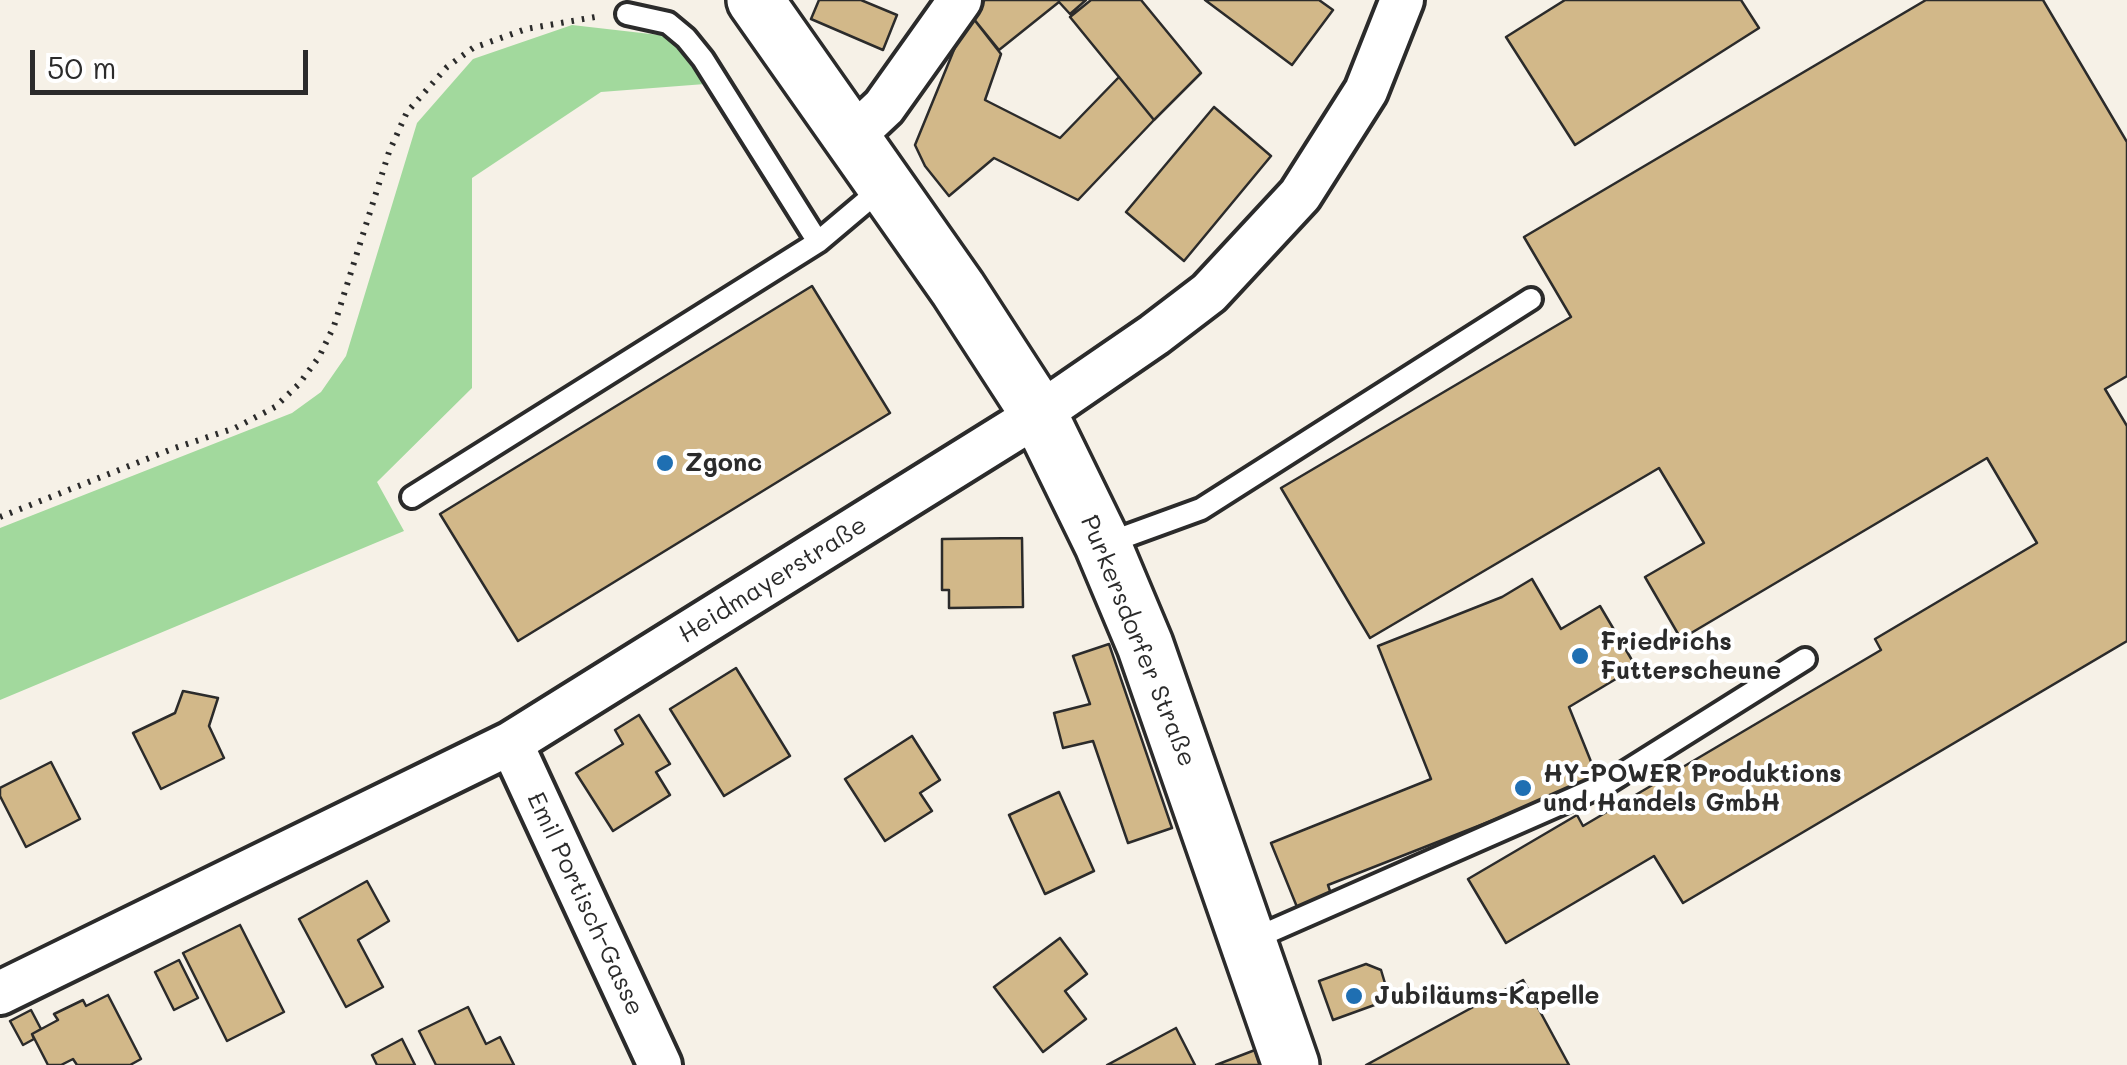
<!DOCTYPE html>
<html>
<head>
<meta charset="utf-8">
<style>
  body { margin:0 }
  #map { position:relative; width:2127px; height:1065px; overflow:hidden; background:#f6f1e7; font-family:Mali,sans-serif }
  canvas { display:block }
  .scale { position:absolute; left:30px; top:50px; width:278px; height:45px; box-sizing:border-box; border:5px solid #2b2b2b; border-top:0; padding-left:12px; font-size:30px; line-height:35px; white-space:nowrap; color:#2b2b2b; -webkit-text-stroke:8px #fff; paint-order:stroke }
</style>
</head>
<body>
<div id="map">
<canvas width="2127" height="1065"></canvas>
<div class="scale">50 m</div>
</div>
<script>
const c = document.querySelector('canvas').getContext('2d');
c.lineJoin = 'round';
function fillPath(path, color) { c.fillStyle = color; c.fill(path, 'evenodd'); }
const poly = rows => new Path2D(rows.map(r => 'M' + r).join(''));
function strokePath(path, color, width, dash) { c.strokeStyle = color; c.lineWidth = width; c.lineCap = dash ? 'butt' : 'round'; c.setLineDash(dash || []); c.stroke(path); }
function drawText(font, color, halo, rows, align = 'center') {
  c.font = font + ' Mali,sans-serif'; c.lineWidth = 8; c.setLineDash([]); c.textBaseline = 'middle'; c.strokeStyle = halo; c.fillStyle = color; for (const [text, x, y, turn = 0] of rows) {
    c.save(); c.translate(x, y); c.rotate((+turn || 0) * Math.PI / 180); c.textAlign = isNaN(turn) ? turn : align; if (halo) c.strokeText(text, 0, 0); c.fillText(text, 0, 0); c.restore();
  }
}
const green = poly([
  [572,25,668,36,705,84,601,92,472,178,472,388,377,482,404,531,0,700,0,528,292,413,321,392,346,356,417,123,473,59]
]);
const building = poly([
  [819,0,861,0,897,15,883,50,811,19,819,0],
  [985,0,1086,0,1070,14,1059,2,999,50,969,13,985,0],
  [1091,0,1141,0,1201,73,1154,120,1070,17,1091,0],
  [1205,0,1319,0,1333,10,1292,65,1205,0],
  [1565,0,1741,0,1759,28,1575,145,1506,37,1565,0],
  [1926,0,2043,0,2127,142,2127,376,2105,389,2127,426,2127,641,1683,903,1654,856,1506,943,1468,879,1577,815,1583,826,1881,650,1875,639,2037,543,1987,458,1681,639,1645,577,1704,543,1659,468,1370,638,1281,488,1571,317,1524,237,1926,0],
  [969,13,1001,54,985,100,1060,138,1119,77,1154,120,1078,200,994,158,949,196,925,166,915,145,969,13],
  [1214,107,1271,156,1184,261,1126,212,1214,107],
  [812,286,890,413,518,641,440,514,812,286],
  [1022,538,1023,607,949,608,949,590,942,590,942,539,1022,538],
  [1532,579,1561,629,1600,606,1636,667,1569,707,1598,779,1328,885,1331,894,1297,907,1271,843,1431,779,1378,646,1502,597,1532,579],
  [1109,644,1172,828,1128,843,1093,741,1063,748,1054,713,1090,704,1073,656,1109,644],
  [736,668,790,756,724,796,670,709,736,668],
  [183,691,218,698,209,726,224,758,161,789,133,733,175,713,183,691],
  [639,715,670,764,656,772,670,795,613,831,576,773,623,744,615,730,639,715],
  [912,736,940,780,920,793,932,811,885,841,845,779,912,736],
  [51,762,80,819,26,847,0,796,0,788,51,762],
  [1059,792,1094,871,1045,894,1009,815,1059,792],
  [367,881,389,921,358,940,383,987,346,1007,299,919,367,881],
  [240,925,284,1012,227,1041,183,953,240,925],
  [1060,938,1087,974,1065,991,1086,1019,1043,1052,994,987,1060,938],
  [179,960,198,998,174,1010,155,972,179,960],
  [1366,964,1381,970,1387,990,1380,1003,1333,1020,1319,981,1366,964],
  [1523,980,1569,1065,1366,1065,1523,980],
  [108,995,141,1059,130,1065,77,1065,73,1059,61,1065,48,1065,32,1034,58,1020,54,1014,83,1000,86,1006,108,995],
  [468,1007,486,1044,500,1037,514,1065,436,1065,419,1031,468,1007],
  [31,1010,41,1029,32,1034,34,1039,23,1045,10,1021,31,1010],
  [1176,1028,1195,1065,1107,1065,1176,1028],
  [402,1039,415,1065,377,1065,372,1055,402,1039],
  [1255,1050,1260,1065,1216,1065,1255,1050]
]);
const path = poly([
  [0,517,172,449,235,428,275,407,299,384,319,357,334,326,389,152,407,112,447,67,473,48,526,29,601,16]
]);
const lane = poly([
  [627,14,668,23,686,38,703,59,818,242],
  [412,497,818,242,882,188],
  [1105,544,1201,509,1531,299],
  [1251,940,1606,784,1805,659]
]);
const street = poly([
  [850,139,884,107,960,0],
  [511,743,660,1065],
  [0,993,511,743,1039,414,1154,335,1209,293,1300,195,1366,91,1402,0]
]);
const secondary = poly([
  [755,0,958,289,1039,414,1103,545,1145,645,1291,1065]
]);
const markers = [
  [665,463,10,"#1f6fb2"],
  [1580,656,10,"#1f6fb2"],
  [1523,788,10,"#1f6fb2"],
  [1354,996,10,"#1f6fb2"]
];
const poiNames = [
  ["Zgonc",685,463],
  ["Friedrichs",1600,642],
  ["Futterscheune",1600,671],
  ["HY-POWER Produktions",1543,774],
  ["und Handels GmbH",1543,803],
  ["Jubiläums-Kapelle",1374,996]
];
const streetNames = [
  ["Heidmayerstraße",773,580,-32],
  ["Purkersdorfer Straße",1138,641,68],
  ["Emil Portisch-Gasse",585,904,65]
];
fillPath(green, '#a2d99d');
fillPath(building, '#d2b889');
strokePath(building, '#2b2b2b', 2.5);
strokePath(lane, '#2b2b2b', 28);
strokePath(street, '#2b2b2b', 50);
strokePath(secondary, '#2b2b2b', 62);
strokePath(path, '#2b2b2b', 6, [2.5, 8]);
strokePath(lane, '#fff', 20);
strokePath(street, '#fff', 42);
strokePath(secondary, '#fff', 55);
for (const [x, y, r, color] of markers) { const dot = new Path2D(); dot.arc(x, y, r, 0, 2 * Math.PI); c.fillStyle = color; c.fill(dot); strokePath(dot, '#fff', 4); }
drawText('bold 25px', '#2b2b2b', '#fff', poiNames, 'left');
drawText('25px', '#2b2b2b', '#fff', streetNames);
</script>
</body>
</html>
